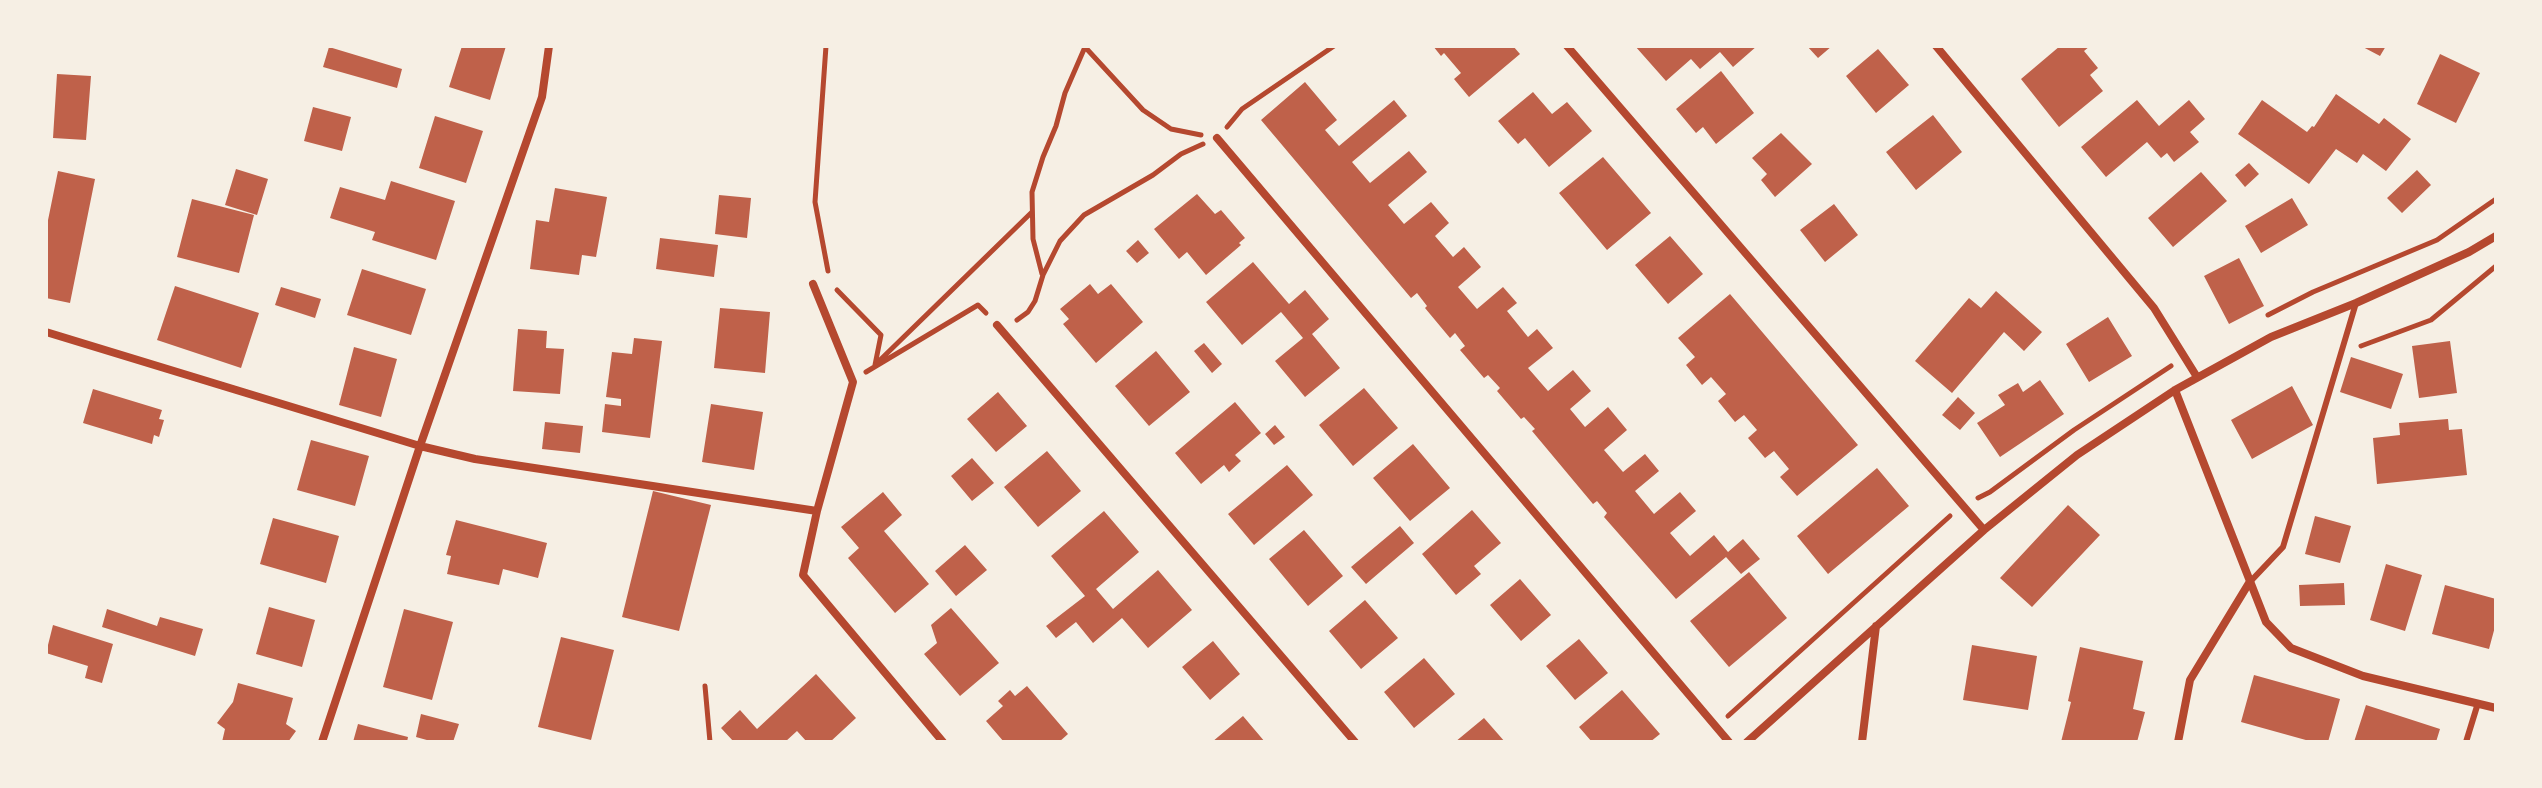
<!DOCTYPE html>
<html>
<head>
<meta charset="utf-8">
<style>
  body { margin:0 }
  #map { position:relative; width:2542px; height:788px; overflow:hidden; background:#f6efe4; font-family:"Sofia Sans Condensed",sans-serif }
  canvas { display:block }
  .frame { position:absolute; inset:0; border:48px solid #f6efe4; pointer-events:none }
</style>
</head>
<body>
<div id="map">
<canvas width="2542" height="788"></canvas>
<div class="frame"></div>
</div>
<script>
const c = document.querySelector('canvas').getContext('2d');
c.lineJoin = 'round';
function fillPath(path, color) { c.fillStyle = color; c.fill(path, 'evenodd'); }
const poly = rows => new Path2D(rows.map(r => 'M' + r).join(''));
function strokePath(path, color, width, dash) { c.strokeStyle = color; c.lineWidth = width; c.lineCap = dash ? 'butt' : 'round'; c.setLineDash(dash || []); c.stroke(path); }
const building = poly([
  [462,46,506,46,490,100,449,87],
  [1433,46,1513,46,1520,54,1469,97,1454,79,1461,73,1444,53,1441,56],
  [1635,46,1757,46,1733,67,1720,52,1700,69,1691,59,1666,81],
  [1807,46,1832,46,1818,58],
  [2060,46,2090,46,2084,51,2098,68,2090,75,2103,91,2059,127,2021,79],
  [2361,46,2386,46,2380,56],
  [329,47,402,69,397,88,323,67],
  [1878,49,1909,85,1876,113,1846,76],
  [2440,54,2480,73,2456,123,2417,104],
  [1721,71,1754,113,1716,144,1703,127,1696,133,1676,109],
  [57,74,91,76,86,140,53,138],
  [1305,82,1337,120,1325,130,1339,146,1394,100,1407,116,1352,162,1370,183,1409,151,1427,172,1388,205,1404,224,1431,202,1449,223,1435,236,1453,257,1464,247,1481,267,1458,287,1477,309,1503,287,1517,303,1507,311,1528,337,1537,329,1553,348,1528,368,1548,391,1573,370,1591,391,1570,409,1585,427,1608,407,1627,430,1604,450,1623,472,1645,454,1659,471,1635,491,1654,514,1680,492,1696,511,1670,533,1690,556,1714,535,1728,552,1743,539,1760,559,1741,574,1726,557,1676,599,1604,517,1607,513,1597,501,1593,504,1532,431,1535,429,1524,417,1521,419,1497,391,1500,388,1488,375,1484,378,1460,350,1465,346,1455,333,1450,338,1425,308,1427,306,1417,293,1411,298,1261,120],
  [1533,92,1552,114,1567,102,1592,131,1549,167,1525,138,1518,144,1498,121],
  [2336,94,2379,124,2384,118,2411,139,2386,171,2363,154,2357,163,2336,149,2309,184,2238,134,2262,100,2307,132,2312,126,2314,127],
  [2137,100,2159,126,2189,100,2205,119,2190,132,2199,142,2174,162,2167,153,2161,158,2147,142,2106,177,2081,147],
  [313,107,351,117,342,151,304,141],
  [1933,115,1962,152,1916,190,1886,152],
  [435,116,483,131,466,183,419,168],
  [1781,133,1812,164,1775,197,1761,180,1767,174,1752,158],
  [1603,157,1651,213,1607,250,1559,193],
  [2249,163,2259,174,2245,187,2235,175],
  [236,169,268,179,257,215,225,205],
  [2417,170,2431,185,2402,213,2387,198],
  [58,171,95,179,70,303,46,298,46,230],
  [2201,172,2227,201,2173,247,2148,218],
  [391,181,455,201,436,260,372,240,375,232,330,218,340,187,385,200],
  [555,188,607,197,596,257,582,255,579,275,530,269,536,220,549,222],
  [1197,194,1215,214,1221,210,1245,238,1239,243,1241,245,1206,275,1187,252,1179,259,1154,229],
  [719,195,751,198,747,238,715,234],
  [2292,198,2308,225,2261,253,2245,226],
  [192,199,254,215,239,273,177,257],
  [1834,204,1858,235,1825,262,1800,230],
  [1670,236,1703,274,1668,304,1635,265],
  [660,238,718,245,714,277,656,269],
  [1138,240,1149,253,1137,263,1126,251],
  [2239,258,2264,306,2229,324,2204,276],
  [1253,262,1289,304,1305,290,1329,319,1312,334,1340,368,1305,397,1275,361,1303,338,1281,312,1242,345,1206,302],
  [362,269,426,289,411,335,347,315],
  [1090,284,1098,294,1111,284,1143,322,1096,363,1063,324,1069,319,1060,309],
  [175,286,259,313,241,368,157,340],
  [281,287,321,299,315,318,275,305],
  [1996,291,2042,332,2024,351,2004,332,1952,393,1915,361,1969,298,1981,308],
  [1730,294,1858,445,1797,496,1780,477,1789,469,1774,451,1765,458,1748,438,1757,430,1744,415,1735,422,1718,401,1726,394,1711,377,1702,385,1686,365,1695,357,1678,338],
  [720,308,770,312,765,373,714,368],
  [2108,317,2132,356,2089,382,2066,344],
  [518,329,547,331,546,348,564,349,560,394,513,391],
  [634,338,662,341,650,438,602,432,605,404,621,406,621,399,606,397,612,352,632,354],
  [2450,341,2457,393,2419,398,2412,346],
  [1204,343,1222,364,1212,373,1194,351],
  [354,347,397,359,381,417,339,405],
  [1156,351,1190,392,1149,426,1115,386],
  [2351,357,2403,374,2391,409,2340,392],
  [2040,380,2064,414,2000,457,1977,423,2005,405,1998,395,2018,383,2023,392],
  [2292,386,2313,425,2252,459,2231,420],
  [1364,388,1398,428,1353,466,1319,425],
  [93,389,162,410,159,419,164,420,159,437,154,435,152,444,83,423],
  [998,392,1027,426,996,452,967,419],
  [1958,397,1975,413,1960,430,1942,415],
  [1235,402,1261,433,1235,455,1241,461,1229,472,1224,465,1201,484,1175,453],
  [711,404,763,412,754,470,702,462],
  [2448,419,2449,430,2462,429,2467,475,2377,484,2373,438,2400,435,2399,423],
  [545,422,583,426,580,453,542,449],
  [1275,425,1285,437,1274,445,1265,434],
  [311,440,369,456,355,506,297,490],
  [1413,444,1450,488,1410,521,1373,478],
  [1047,451,1081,491,1038,527,1004,487],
  [972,458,994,483,972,501,951,476],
  [1287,465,1313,495,1254,545,1228,514],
  [1877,468,1909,506,1828,574,1797,536],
  [653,491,711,505,679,631,622,617],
  [883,492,902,515,884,531,929,584,895,613,848,558,859,548,841,527],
  [2068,505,2100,535,2032,607,2000,578],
  [1472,510,1501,543,1474,566,1481,574,1456,595,1422,554],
  [1104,511,1139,552,1096,589,1113,609,1158,570,1192,610,1148,648,1122,618,1093,643,1076,622,1056,638,1046,626,1085,596,1051,556],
  [2315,516,2351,526,2340,563,2305,554],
  [273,518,339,536,326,583,260,564],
  [456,520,547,543,538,578,503,569,499,585,447,574,451,556,446,555],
  [1400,526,1414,543,1366,584,1351,567],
  [1304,530,1343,576,1308,606,1269,559],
  [965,545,987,570,956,596,935,571],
  [2386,564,2422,575,2405,631,2370,620],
  [1749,572,1787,618,1729,667,1690,621],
  [1520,579,1551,615,1521,641,1490,605],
  [2344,583,2345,605,2300,606,2299,585],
  [2445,585,2496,599,2496,623,2489,649,2432,634],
  [1365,600,1398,638,1361,669,1329,631],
  [269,607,315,620,302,667,256,654],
  [951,608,999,663,960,696,924,654,937,643,931,625],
  [107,609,157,626,160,617,203,629,195,656,102,627],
  [404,609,453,622,432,700,383,687],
  [53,625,113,644,102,683,85,678,88,666,46,653],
  [561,637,614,650,591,740,538,727],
  [1579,639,1608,673,1575,700,1546,666],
  [1213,641,1240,674,1210,700,1182,667],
  [1972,645,2037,656,2028,710,1963,700],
  [2080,647,2143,661,2133,709,2145,712,2137,742,2061,742,2071,702,2068,701],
  [1424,658,1455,694,1414,728,1384,692],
  [816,674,856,718,830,742,807,742,797,731,785,742,734,742,721,728,740,710,757,729],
  [2254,675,2340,699,2328,742,2313,742,2241,722],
  [238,683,293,698,286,724,296,731,288,742,222,742,225,729,217,723,233,702],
  [1027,686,1068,734,1059,742,1004,742,986,721,1003,706,998,701,1010,690,1015,696],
  [1622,690,1660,734,1650,742,1592,742,1579,727],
  [2366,705,2440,729,2436,742,2354,742],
  [421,714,459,724,453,742,434,742,416,737],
  [1243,716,1265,742,1212,742],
  [1484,718,1505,742,1455,742],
  [358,724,408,737,407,742,353,742]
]);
const path = poly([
  [826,46,815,202,828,271],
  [1085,47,1143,110,1171,129,1201,135],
  [1227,127,1242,109,1334,46],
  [1042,274,1033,239,1032,192,1043,157,1056,126,1065,93,1085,47],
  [837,290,881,335,875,365],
  [2268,315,2313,292,2437,240,2496,199],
  [1017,320,1028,312,1035,301,1043,275,1060,241,1084,215,1153,175,1181,154,1203,144],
  [2361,346,2431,320,2496,266],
  [876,364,1032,212],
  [866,372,978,305,986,313],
  [1978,498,1990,492,2074,430,2171,366],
  [705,686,710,742],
  [1728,716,1950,516]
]);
const service = poly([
  [2249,583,2283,547,2356,303],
  [2466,742,2478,703]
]);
const minor = poly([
  [1567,46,1984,530],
  [1936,46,2154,308,2197,377],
  [1217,138,1729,742],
  [813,284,853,382,817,511,803,575,943,742],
  [997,325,1355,742],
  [46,332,420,446,475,459,817,511],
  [2175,390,2266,622,2291,648,2363,676,2496,708],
  [322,742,420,446,542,97,549,46],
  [1747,742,1984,530,2077,455,2175,390,2271,337,2356,303,2469,252,2496,236],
  [1862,742,1876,626],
  [2178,742,2190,680,2249,583]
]);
fillPath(building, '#bf614a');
strokePath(path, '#b5482f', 5);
strokePath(service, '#b5482f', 6);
strokePath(minor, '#b5482f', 8);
</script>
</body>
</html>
